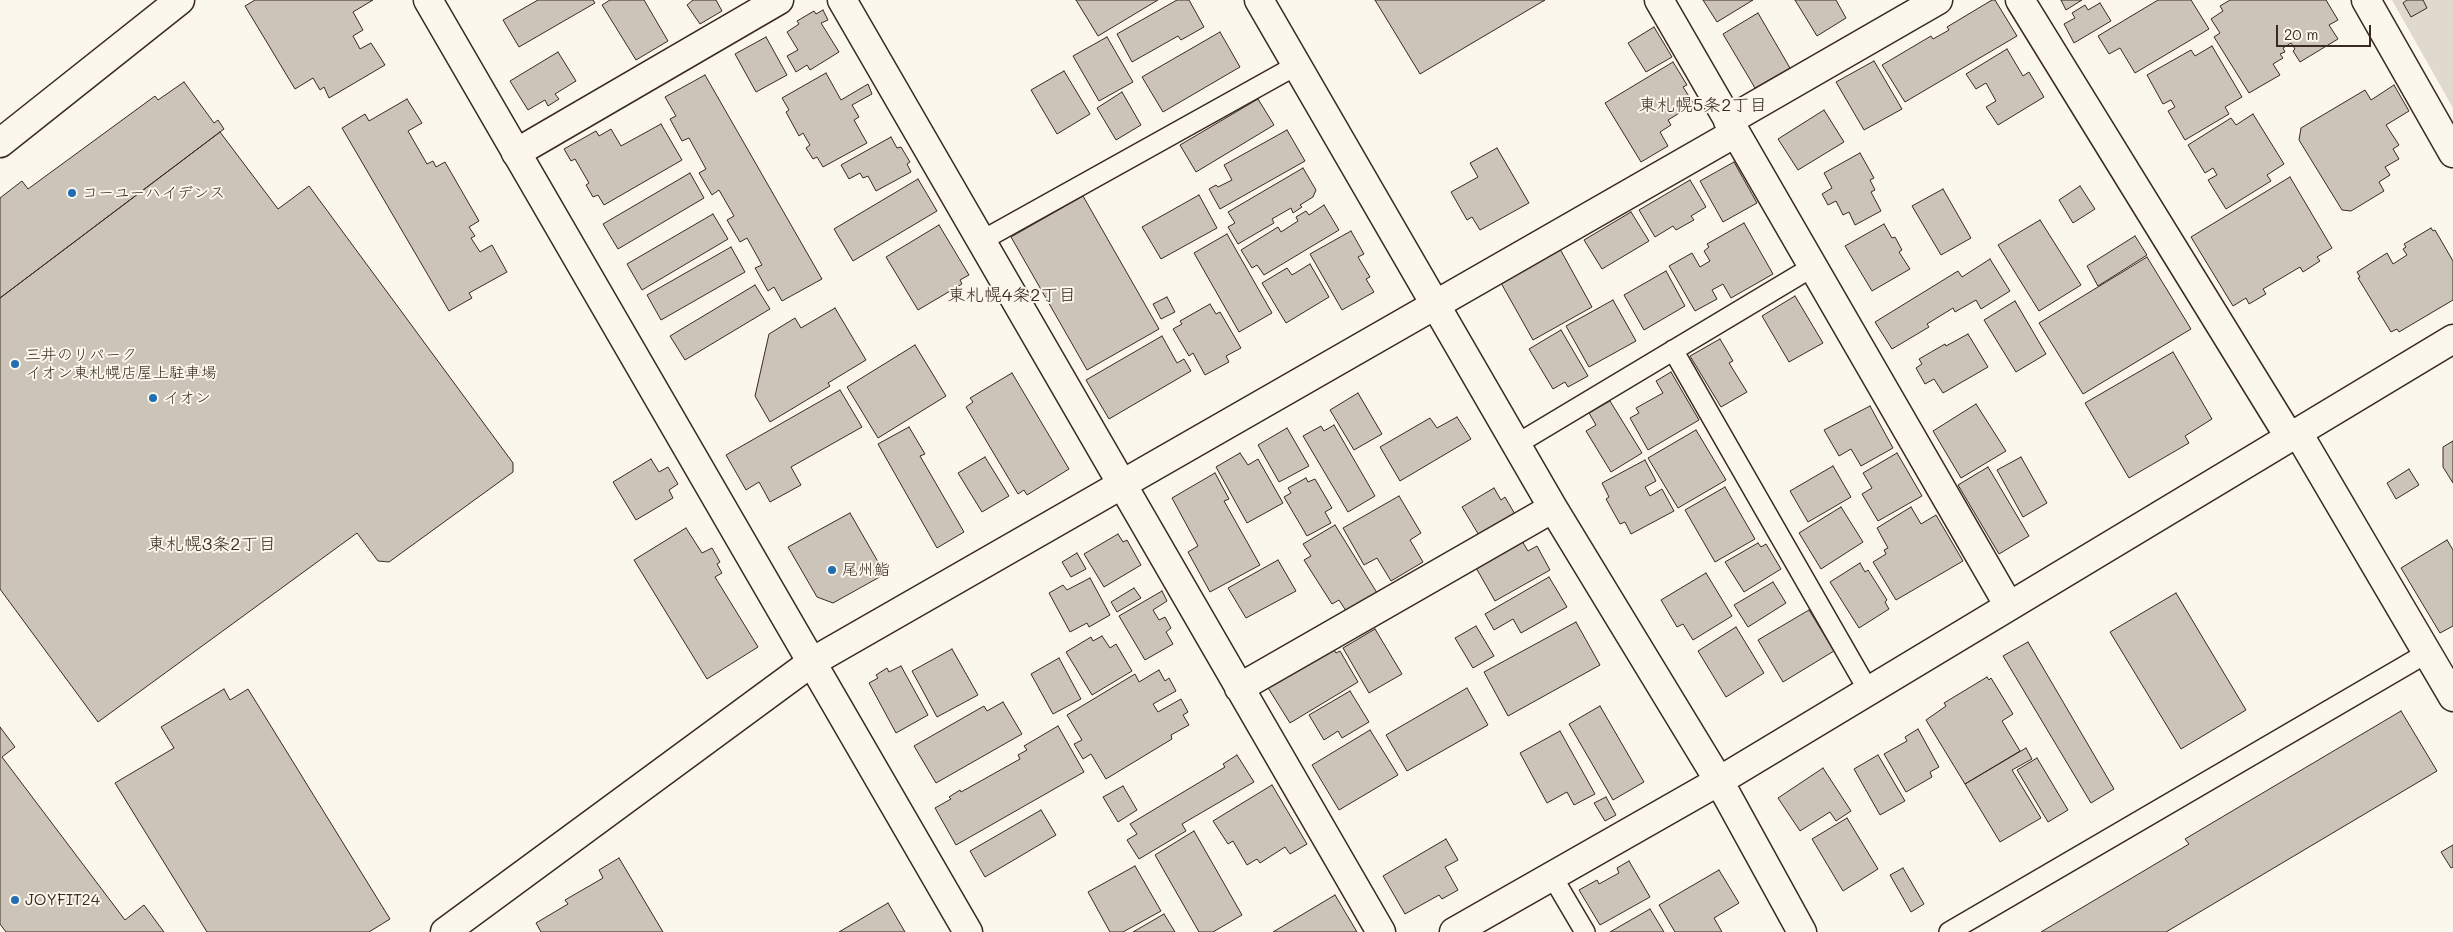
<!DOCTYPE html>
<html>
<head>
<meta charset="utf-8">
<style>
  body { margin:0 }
  #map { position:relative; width:2453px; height:932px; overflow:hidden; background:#fbf7ec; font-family:Mali,sans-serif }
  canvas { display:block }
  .scale { position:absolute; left:2276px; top:25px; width:95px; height:22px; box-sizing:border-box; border:2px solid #3b2a1e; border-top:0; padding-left:6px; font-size:15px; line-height:18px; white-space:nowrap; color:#3b2a1e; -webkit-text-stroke:4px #fbf7ec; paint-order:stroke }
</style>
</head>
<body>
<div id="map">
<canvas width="2453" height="932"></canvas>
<div class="scale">20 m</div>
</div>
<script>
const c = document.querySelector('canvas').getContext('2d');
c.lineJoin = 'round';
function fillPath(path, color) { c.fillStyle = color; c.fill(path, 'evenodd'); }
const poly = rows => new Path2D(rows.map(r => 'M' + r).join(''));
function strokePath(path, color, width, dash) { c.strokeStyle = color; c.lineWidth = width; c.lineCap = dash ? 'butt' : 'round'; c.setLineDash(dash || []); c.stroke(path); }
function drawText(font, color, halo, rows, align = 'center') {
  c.font = font + ' Mali,"Klee One",sans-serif'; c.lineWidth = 4; c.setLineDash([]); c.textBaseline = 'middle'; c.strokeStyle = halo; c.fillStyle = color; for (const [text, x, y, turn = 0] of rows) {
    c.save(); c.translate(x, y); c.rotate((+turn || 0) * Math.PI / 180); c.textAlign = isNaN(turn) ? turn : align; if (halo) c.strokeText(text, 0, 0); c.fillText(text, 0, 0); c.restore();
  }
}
const green = poly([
  [2392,0,2453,0,2453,108]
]);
const building = poly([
  [255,0,373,0,353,12,363,30,353,36,360,49,371,43,385,65,329,98,324,87,320,90,313,78,295,89,245,6,255,0],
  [538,0,593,0,595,3,519,47,503,20,538,0],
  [610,0,644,0,668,41,636,60,602,5,610,0],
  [693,0,716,0,722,11,700,24,687,5,693,0],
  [1076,0,1158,0,1098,36,1076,0],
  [1177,0,1189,0,1204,27,1181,40,1178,36,1132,62,1117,34,1177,0],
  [1375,0,1545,0,1420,74,1375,0],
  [1703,0,1753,0,1717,22,1703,0],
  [1795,0,1836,0,1846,18,1817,36,1795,0],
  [1992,0,1995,0,2017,36,1905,102,1882,65,1931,36,1933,39,1949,30,1947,27,1992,0],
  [2061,0,2082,0,2066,10,2061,0],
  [2158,0,2191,0,2209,29,2135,73,2120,48,2109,54,2098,36,2158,0],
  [2230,0,2326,0,2338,20,2329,25,2338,39,2300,62,2293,51,2295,49,2291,43,2283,48,2285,52,2280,54,2283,58,2273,64,2280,75,2249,93,2214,37,2220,33,2211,19,2223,11,2220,6,2230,0],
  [2407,0,2423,0,2427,8,2411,17,2403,3,2407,0],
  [2100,3,2111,21,2074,43,2064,24,2075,18,2072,13,2085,5,2088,10,2100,3],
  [823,10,828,20,821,23,839,52,810,70,807,65,796,72,787,56,798,50,787,32,799,24,797,21,814,11,816,14,823,10],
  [1758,13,1790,68,1755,88,1723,34,1758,13],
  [1654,27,1672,57,1646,72,1628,43,1654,27],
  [1220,32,1240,67,1163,112,1142,77,1220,32],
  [766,37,787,75,756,92,735,54,766,37],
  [1107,37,1133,82,1099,101,1073,56,1107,37],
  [2212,46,2242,97,2225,107,2229,114,2185,140,2168,111,2175,107,2171,100,2163,104,2147,75,2191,50,2195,56,2212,46],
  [2007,49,2023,76,2029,72,2044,97,1998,125,1986,107,1996,101,1986,83,1976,89,1966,74,2007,49],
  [558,52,576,81,555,94,559,99,548,106,545,100,528,110,510,81,558,52],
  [1874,61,1902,109,1864,130,1836,82,1874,61],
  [1673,62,1687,85,1683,87,1694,104,1668,120,1671,125,1660,132,1668,146,1641,162,1605,103,1673,62],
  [1064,71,1090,114,1057,134,1031,90,1064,71],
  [826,73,841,100,868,84,872,94,852,105,859,117,854,120,867,143,823,167,817,157,813,159,806,148,810,145,803,133,799,136,786,112,789,110,782,98,826,73],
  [705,75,822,279,782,301,774,287,768,291,755,268,762,265,747,238,740,242,727,220,734,216,719,190,712,195,699,173,706,169,689,138,682,141,670,119,676,116,665,97,705,75],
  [184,82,214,123,218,120,224,129,0,298,0,198,22,181,28,189,155,96,158,100,184,82],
  [2394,85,2409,111,2386,125,2399,145,2393,149,2399,159,2385,167,2390,175,2379,182,2384,191,2351,211,2342,210,2299,140,2301,128,2365,90,2371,100,2394,85],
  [1122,92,1141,125,1116,140,1097,108,1122,92],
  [407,99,422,123,408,131,427,164,433,161,436,167,445,162,479,221,469,227,475,236,471,238,480,252,492,245,507,272,469,293,472,298,449,311,342,128,365,114,369,121,407,99],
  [1258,99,1274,125,1196,172,1180,145,1258,99],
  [1824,110,1844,142,1798,170,1778,139,1824,110],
  [2253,114,2284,164,2267,175,2271,181,2226,209,2208,180,2217,175,2213,168,2205,173,2188,145,2231,118,2236,125,2253,114],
  [661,124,682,160,604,205,598,195,593,197,586,185,589,183,575,159,571,161,564,149,596,131,599,136,611,129,621,146,661,124],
  [1287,130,1305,161,1220,209,1209,189,1216,185,1218,187,1232,180,1224,165,1287,130],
  [220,132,278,209,309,186,513,463,513,472,389,562,378,561,357,533,98,722,0,589,0,298,220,132],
  [891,137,897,148,901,147,910,162,907,164,911,172,876,191,868,176,863,178,860,173,849,179,841,165,891,137],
  [1497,148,1529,203,1480,230,1472,217,1467,220,1451,192,1478,177,1470,163,1497,148],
  [1860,153,1874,178,1870,180,1875,190,1871,192,1881,211,1855,225,1849,212,1843,215,1836,201,1828,205,1822,194,1832,188,1824,173,1860,153],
  [1734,162,1757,203,1723,222,1700,181,1734,162],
  [1303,168,1316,190,1313,197,1300,205,1302,207,1293,213,1291,208,1272,219,1274,223,1238,244,1228,227,1235,223,1228,212,1303,168],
  [690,173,704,198,618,249,603,224,690,173],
  [2290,177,2332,248,2317,257,2320,261,2303,272,2300,267,2263,289,2266,294,2249,304,2246,298,2233,306,2191,237,2290,177],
  [918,179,937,211,853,261,834,229,918,179],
  [1690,180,1706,207,1691,216,1694,220,1676,230,1673,226,1655,237,1639,210,1690,180],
  [2080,186,2095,209,2073,223,2059,200,2080,186],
  [1943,189,1971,238,1941,255,1912,206,1943,189],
  [1199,195,1217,228,1161,259,1142,227,1199,195],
  [1083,196,1159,329,1087,370,1011,237,1083,196],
  [1324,205,1339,230,1264,275,1257,265,1252,268,1241,250,1278,227,1281,232,1298,221,1296,217,1306,211,1309,215,1324,205],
  [1631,212,1649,241,1602,269,1584,240,1631,212],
  [713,214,728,239,642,290,627,264,713,214],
  [2040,220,2081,285,2039,311,1998,245,2040,220],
  [1744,223,1773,274,1731,298,1723,284,1712,290,1717,299,1695,311,1669,266,1692,253,1700,267,1710,261,1704,251,1709,247,1707,244,1744,223],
  [1884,224,1892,238,1895,237,1902,250,1899,252,1910,269,1872,291,1845,246,1884,224],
  [939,225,969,275,960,280,962,284,918,310,886,257,939,225],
  [2431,228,2433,231,2435,230,2453,261,2453,300,2399,332,2397,329,2391,332,2358,278,2360,277,2357,272,2387,253,2393,264,2407,255,2403,249,2406,247,2404,244,2431,228],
  [1351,231,1364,254,1358,257,1370,277,1366,279,1374,292,1342,310,1310,254,1351,231],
  [1227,234,1272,313,1239,332,1194,253,1227,234],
  [2135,236,2147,255,2098,286,2087,266,2135,236],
  [731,247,745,272,661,320,647,295,731,247],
  [1560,249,1592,307,1533,340,1501,283,1560,249],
  [2147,257,2191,329,2083,394,2039,323,2147,257],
  [1990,259,2010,291,1981,309,1976,300,1955,312,1953,308,1927,324,1929,327,1892,349,1875,322,1958,271,1962,277,1990,259],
  [1310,264,1329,297,1286,323,1262,283,1287,268,1292,275,1310,264],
  [1666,271,1685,306,1644,330,1624,295,1666,271],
  [755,285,770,309,685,360,670,336,755,285],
  [1795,296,1823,343,1789,362,1762,316,1795,296],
  [1167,297,1175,312,1161,319,1153,304,1167,297],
  [1613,300,1636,341,1589,367,1566,326,1613,300],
  [2015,301,2046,354,2016,372,1984,320,2015,301],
  [1210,304,1216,314,1220,312,1241,348,1226,356,1229,362,1205,375,1193,353,1189,356,1173,329,1182,324,1180,321,1210,304],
  [835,308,866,360,828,383,830,386,770,422,755,396,769,334,795,318,801,328,835,308],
  [1561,330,1588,376,1568,387,1565,382,1553,389,1529,349,1561,330],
  [1968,334,1988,367,1943,393,1934,379,1925,384,1916,368,1922,364,1919,359,1945,344,1946,346,1968,334],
  [1162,336,1177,363,1184,359,1191,371,1109,419,1086,380,1162,336],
  [1720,339,1733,361,1729,363,1747,392,1721,407,1690,356,1720,339],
  [915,345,946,396,878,438,847,387,915,345],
  [2173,352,2212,419,2185,436,2189,443,2129,478,2085,403,2173,352],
  [1671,372,1699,420,1648,450,1630,418,1639,413,1636,408,1663,393,1656,381,1671,372],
  [1012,373,1069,469,1027,495,1024,490,1018,494,966,407,973,402,970,398,1012,373],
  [840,390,862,427,791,467,801,485,770,502,759,482,746,490,726,455,840,390],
  [1358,393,1382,434,1354,450,1330,410,1358,393],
  [1610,401,1642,453,1611,472,1586,431,1596,425,1589,413,1610,401],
  [1976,404,2006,451,1961,478,1933,431,1976,404],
  [1870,406,1893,448,1861,466,1851,449,1839,456,1824,430,1870,406],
  [1457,417,1471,439,1400,481,1380,447,1430,418,1437,428,1457,417],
  [1334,425,1375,496,1348,512,1303,436,1321,426,1324,431,1334,425],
  [909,427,925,454,920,456,964,532,937,548,878,444,909,427],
  [1287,428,1309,466,1279,482,1258,445,1287,428],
  [1696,430,1726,480,1678,508,1648,458,1696,430],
  [2453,441,2453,483,2443,467,2443,447,2453,441],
  [1240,453,1248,465,1258,459,1283,503,1247,523,1216,467,1240,453],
  [1897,453,1922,496,1878,521,1862,494,1872,488,1863,473,1897,453],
  [985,457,1009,496,982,512,958,473,985,457],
  [2021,457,2047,503,2023,517,1997,470,2021,457],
  [651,459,659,472,668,467,678,484,669,490,673,498,636,520,613,482,651,459],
  [1645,460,1656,481,1645,487,1650,496,1662,489,1674,511,1631,534,1625,522,1620,524,1606,499,1609,497,1602,483,1645,460],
  [1833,466,1851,497,1808,522,1790,491,1833,466],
  [1988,467,2029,536,1999,554,1958,485,1988,467],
  [2409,469,2419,485,2396,499,2387,483,2409,469],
  [1215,473,1229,499,1224,501,1260,565,1210,592,1188,552,1198,546,1172,498,1215,473],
  [1306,478,1308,482,1315,479,1332,508,1325,512,1331,523,1307,536,1284,497,1291,493,1288,488,1306,478],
  [1725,487,1755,539,1715,562,1685,510,1725,487],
  [1494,488,1501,500,1505,497,1516,516,1480,537,1462,507,1494,488],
  [1399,496,1421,533,1410,540,1423,562,1391,581,1377,558,1364,565,1343,528,1399,496],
  [1841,507,1863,542,1821,569,1799,533,1841,507],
  [1911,507,1921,524,1936,515,1963,561,1896,600,1873,562,1886,554,1884,550,1888,548,1877,528,1911,507],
  [850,513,885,574,833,603,817,597,788,547,850,513],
  [1335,525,1379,596,1348,614,1339,600,1332,604,1304,560,1311,556,1303,544,1335,525],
  [686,528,702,553,712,548,720,562,717,564,722,573,715,577,758,647,707,679,634,560,686,528],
  [1118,534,1123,542,1127,540,1141,565,1104,587,1084,554,1118,534],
  [2447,540,2453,550,2453,626,2440,633,2401,568,2447,540],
  [1522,541,1528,551,1537,546,1550,570,1495,601,1475,566,1522,541],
  [1758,543,1761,547,1766,544,1781,569,1744,592,1725,562,1758,543],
  [1077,553,1086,569,1071,577,1062,562,1077,553],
  [1278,560,1296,591,1246,618,1228,588,1278,560],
  [1860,563,1865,572,1868,570,1887,600,1885,602,1889,609,1859,628,1830,582,1860,563],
  [1706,573,1732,616,1693,640,1683,624,1677,627,1661,600,1706,573],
  [1549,577,1567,607,1521,633,1513,619,1494,630,1485,614,1549,577],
  [1090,578,1110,615,1089,627,1087,623,1070,632,1049,593,1063,585,1067,590,1090,578],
  [1773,582,1786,603,1748,627,1734,605,1773,582],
  [1134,588,1141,598,1117,612,1111,602,1134,588],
  [1162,591,1167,601,1153,610,1159,620,1165,617,1171,628,1166,632,1173,644,1145,660,1119,616,1162,591],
  [2176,593,2246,710,2181,749,2110,632,2176,593],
  [1809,610,1834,651,1783,682,1758,640,1809,610],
  [1576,622,1600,665,1508,716,1484,672,1576,622],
  [1476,626,1494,656,1473,668,1455,638,1476,626],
  [1736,627,1764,673,1726,697,1698,651,1736,627],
  [1375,629,1402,674,1369,693,1343,648,1375,629],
  [1102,636,1110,648,1116,644,1132,671,1092,695,1066,652,1091,637,1093,641,1102,636],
  [2028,642,2114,789,2091,803,2003,656,2028,642],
  [1330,644,1336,653,1340,651,1358,682,1290,723,1265,683,1330,644],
  [952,649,978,695,937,717,912,671,952,649],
  [1059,658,1081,699,1053,714,1031,674,1059,658],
  [901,666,928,715,896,733,869,683,878,678,876,675,887,668,889,672,901,666],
  [1159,670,1165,681,1169,678,1176,691,1153,704,1158,712,1181,699,1188,712,1183,715,1189,725,1171,735,1172,739,1106,779,1091,754,1083,759,1074,744,1082,740,1067,715,1135,674,1139,682,1159,670],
  [1987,677,1989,680,1991,678,2013,714,2002,721,2020,751,1965,784,1926,720,1946,706,1944,703,1987,677],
  [1467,688,1488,725,1407,771,1386,735,1467,688],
  [224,689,230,700,248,689,390,919,369,932,207,932,115,783,174,748,161,727,224,689],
  [1350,691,1369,722,1342,738,1338,731,1324,740,1309,715,1350,691],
  [1003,702,1022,734,936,783,914,746,984,706,987,711,1003,702],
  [1600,706,1644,782,1613,800,1569,724,1600,706],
  [2401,711,2437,771,2166,932,2041,932,2189,844,2185,839,2401,711],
  [1058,726,1084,772,956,845,935,808,951,799,949,797,960,790,961,792,1020,759,1018,755,1027,750,1024,746,1058,726],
  [0,727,15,747,2,757,125,920,144,905,164,932,6,932,0,924,0,727],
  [1918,729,1939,767,1930,772,1932,777,1906,792,1884,754,1907,741,1905,737,1918,729],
  [1370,730,1398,775,1339,810,1312,765,1370,730],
  [1560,731,1595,794,1574,805,1567,792,1547,803,1520,753,1560,731],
  [2026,748,2032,759,2012,770,2041,818,2000,842,1965,784,2026,748],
  [1237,755,1254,782,1182,824,1186,831,1139,859,1127,840,1137,834,1130,824,1225,767,1223,764,1237,755],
  [1878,755,1905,801,1880,815,1854,769,1878,755],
  [2037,758,2068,810,2048,822,2017,770,2037,758],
  [1823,768,1851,811,1836,821,1830,812,1800,831,1778,798,1823,768],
  [1272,785,1307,844,1290,854,1285,847,1260,863,1257,859,1247,865,1233,841,1228,844,1213,821,1272,785],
  [1123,786,1137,810,1118,822,1103,797,1123,786],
  [1606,797,1616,815,1605,821,1594,803,1606,797],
  [1041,810,1056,835,985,877,970,851,1041,810],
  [1847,818,1878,869,1843,891,1812,839,1847,818],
  [1194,831,1242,915,1213,932,1199,932,1155,855,1194,831],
  [1446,839,1458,860,1445,867,1458,890,1442,899,1439,895,1405,914,1383,876,1446,839],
  [2453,845,2453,867,2451,868,2441,852,2453,845],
  [619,858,663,932,541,932,536,923,568,904,565,900,603,878,599,870,619,858],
  [1629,861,1650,897,1600,925,1579,890,1597,880,1599,884,1619,873,1617,868,1629,861],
  [1135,866,1161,911,1123,932,1110,932,1088,892,1135,866],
  [1903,868,1924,904,1911,912,1890,875,1903,868],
  [1719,870,1739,903,1714,918,1722,932,1675,932,1659,905,1719,870],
  [1335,895,1357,932,1273,932,1335,895],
  [888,903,905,932,839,932,888,903],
  [1650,909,1664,932,1610,932,1650,909],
  [1164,914,1175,932,1133,932,1164,914]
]);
const lane = poly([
  [981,241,1297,65],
  [1673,350,1868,690],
  [1517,444,1814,266],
  [1552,876,1585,932],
  [1949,932,2427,653]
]);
const street = poly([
  [842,0,1381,932],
  [1259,0,1553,508,1719,781,1802,932],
  [1659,0,2009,606],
  [2020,0,2290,438],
  [2366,0,2453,153],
  [1728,121,1938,0],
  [516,153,779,0],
  [2298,433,2453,697],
  [1239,688,1553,508],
  [445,932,812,662,1735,133],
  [1454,932,1719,781,2453,339]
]);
const secondary = poly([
  [428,0,968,932],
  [0,143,180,0]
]);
const markers = [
  [72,193,5,"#1f6fb2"],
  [15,364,5,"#1f6fb2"],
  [153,398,5,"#1f6fb2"],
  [832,570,5,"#1f6fb2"],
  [15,900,5,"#1f6fb2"]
];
const poiNames = [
  ["コーユーハイデンス",82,193],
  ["三井のリパーク",25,355],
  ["イオン東札幌店屋上駐車場",25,373],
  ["イオン",163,398],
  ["尾州鮨",842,570],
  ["JOYFIT24",25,900]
];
const neighbourhoodNames = [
  ["東札幌5条2丁目",1703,105],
  ["東札幌4条2丁目",1012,295],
  ["東札幌3条2丁目",212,544]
];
fillPath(green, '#dfd9ce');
fillPath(building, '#ccc4b9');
strokePath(building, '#3b2a1e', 1);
strokePath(lane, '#3b2a1e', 22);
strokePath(street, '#3b2a1e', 31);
strokePath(secondary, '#3b2a1e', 31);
strokePath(lane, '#fbf7ec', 19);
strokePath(street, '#fbf7ec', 28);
strokePath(secondary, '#fbf7ec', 28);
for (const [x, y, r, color] of markers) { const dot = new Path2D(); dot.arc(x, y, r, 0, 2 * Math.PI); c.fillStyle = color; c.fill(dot); strokePath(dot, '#fbf7ec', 2); }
drawText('16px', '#3b2a1e', '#fbf7ec', poiNames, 'left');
drawText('18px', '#3b2a1e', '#fbf7ec', neighbourhoodNames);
</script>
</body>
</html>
